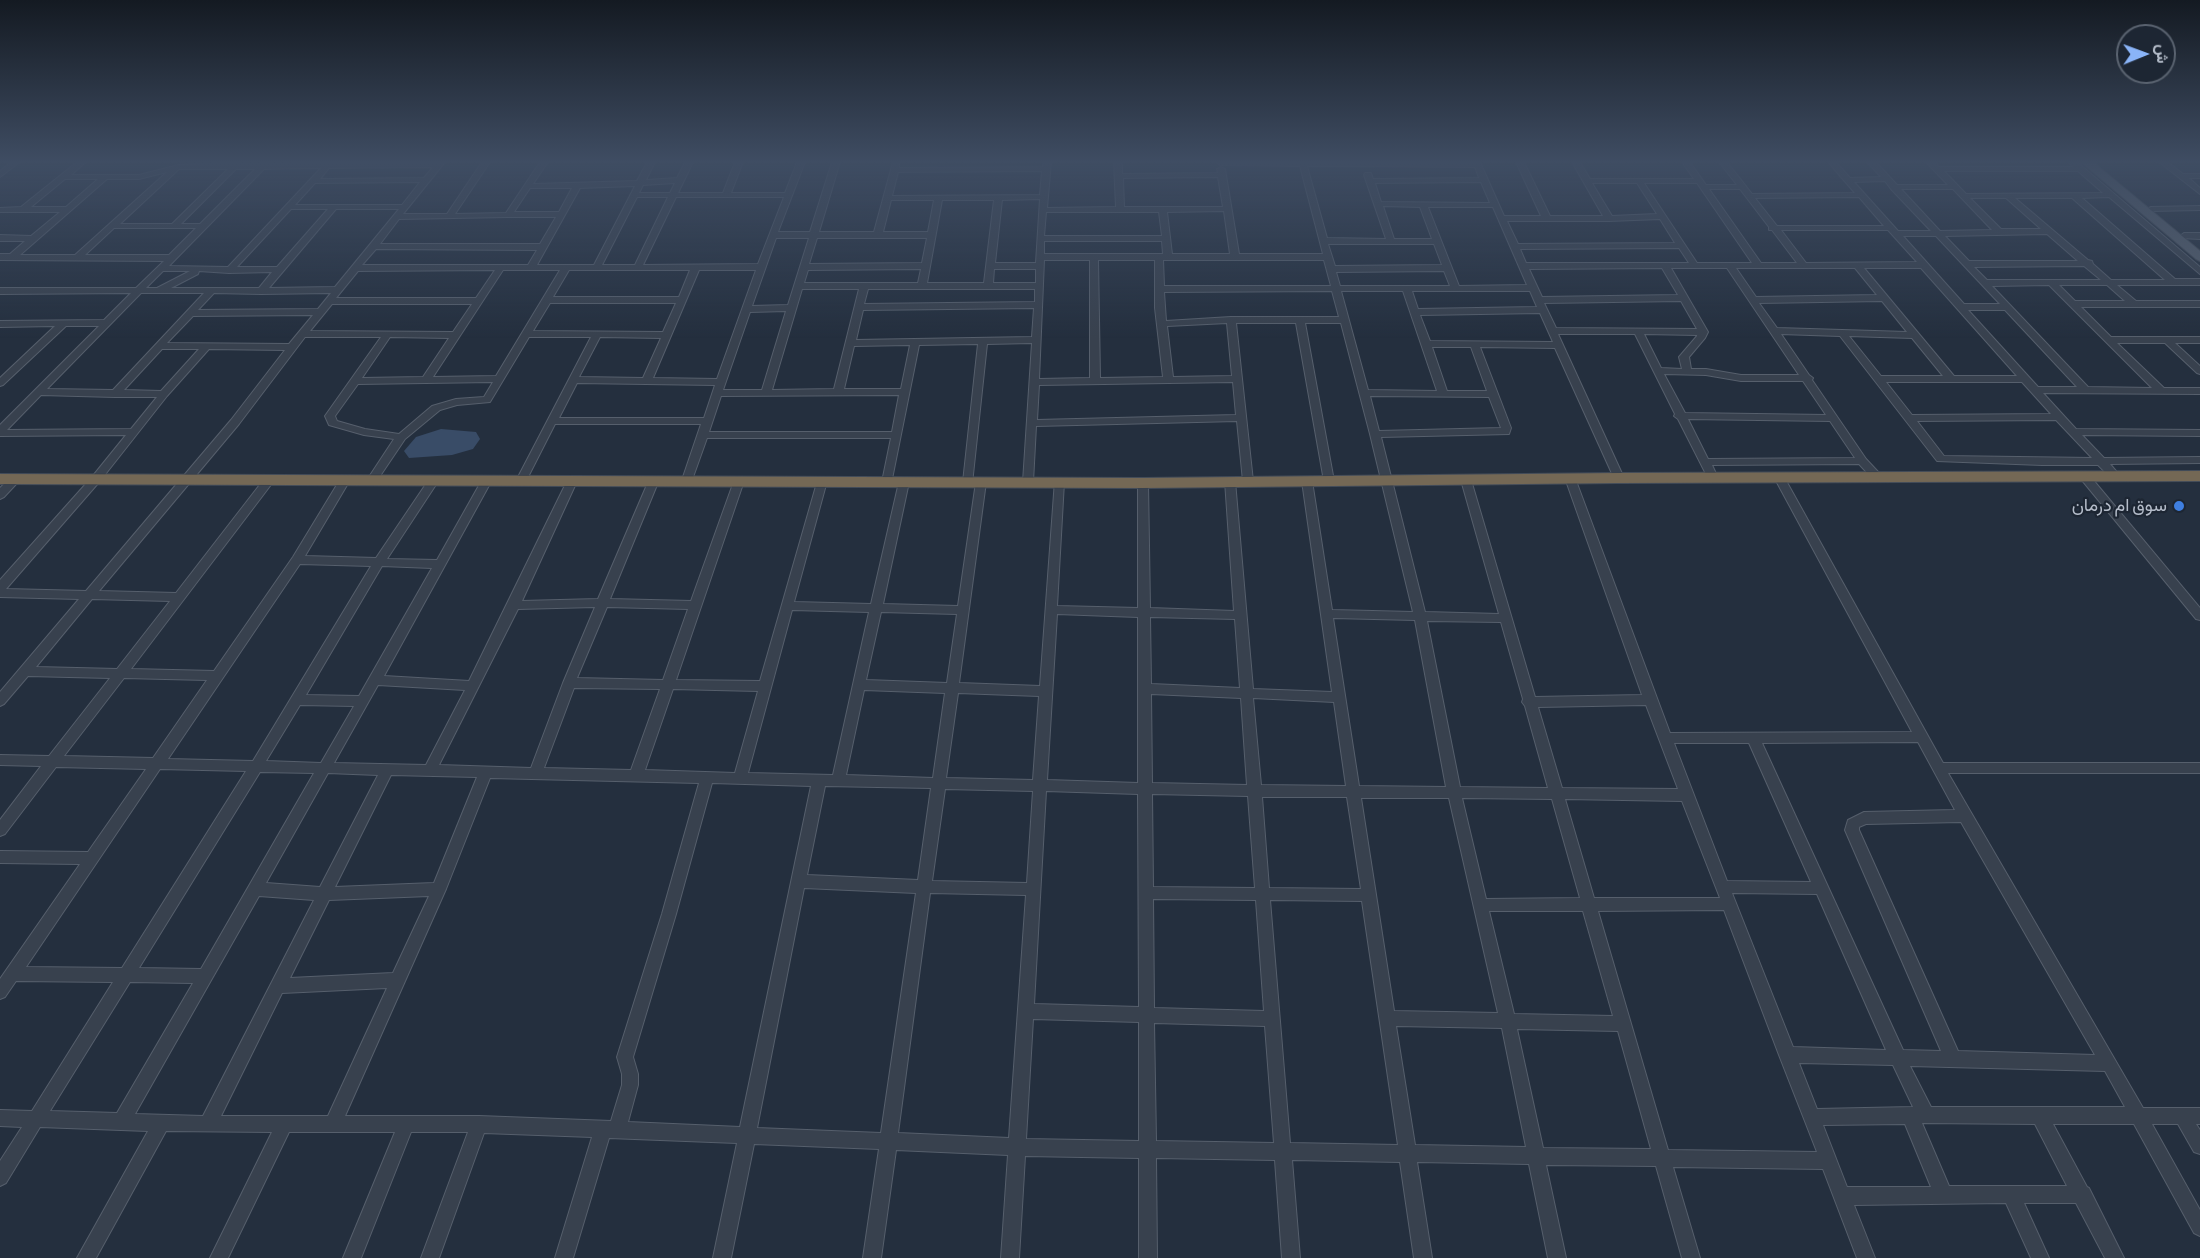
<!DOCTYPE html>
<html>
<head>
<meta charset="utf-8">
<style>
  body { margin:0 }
  #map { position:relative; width:2200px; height:1258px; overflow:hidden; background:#242f3e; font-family:"Alegreya Sans",Vazirmatn,sans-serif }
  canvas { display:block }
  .north { position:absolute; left:2116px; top:24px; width:60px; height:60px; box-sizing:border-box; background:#1d2633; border:2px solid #59626f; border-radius:50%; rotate:89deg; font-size:16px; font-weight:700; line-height:24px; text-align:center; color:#b4bcc9 }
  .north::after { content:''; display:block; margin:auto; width:21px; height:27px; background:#8ab4f8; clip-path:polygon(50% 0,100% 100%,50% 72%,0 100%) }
</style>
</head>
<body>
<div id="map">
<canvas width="2200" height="1258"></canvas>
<div class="north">ش</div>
</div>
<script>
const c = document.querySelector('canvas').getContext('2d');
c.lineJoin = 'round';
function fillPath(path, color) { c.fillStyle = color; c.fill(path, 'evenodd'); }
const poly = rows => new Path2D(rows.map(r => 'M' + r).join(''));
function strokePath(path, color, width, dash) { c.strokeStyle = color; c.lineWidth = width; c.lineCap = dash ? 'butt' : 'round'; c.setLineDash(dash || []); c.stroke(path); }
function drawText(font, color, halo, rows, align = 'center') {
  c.font = font + ' "Alegreya Sans",Vazirmatn,sans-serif'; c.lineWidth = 4.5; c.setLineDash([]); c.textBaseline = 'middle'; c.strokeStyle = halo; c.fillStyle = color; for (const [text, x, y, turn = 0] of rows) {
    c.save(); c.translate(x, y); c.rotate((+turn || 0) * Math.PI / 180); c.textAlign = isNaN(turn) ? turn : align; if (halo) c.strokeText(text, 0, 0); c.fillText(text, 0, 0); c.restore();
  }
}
const water = poly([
  [441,429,476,432,480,439,473,449,452,455,409,458,404,451,416,437]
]);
const minor = poly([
  [11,162,20,162,0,177,0,171,11,162],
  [77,162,86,162,71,175,139,175,178,165,236,163,239,164,260,164,261,162,268,162,268,164,445,162,403,214,447,214,482,162,490,162,455,214,506,213,540,162,548,162,533,184,637,181,647,162,655,162,646,180,677,178,685,162,693,162,678,193,723,193,735,162,743,162,731,193,785,193,797,162,805,162,778,232,810,232,832,162,840,162,819,232,874,232,893,162,899,162,899,168,1043,167,1043,162,1051,162,1047,208,1116,207,1114,162,1122,162,1122,174,1218,173,1217,169,1221,167,1225,169,1239,254,1323,254,1300,166,1220,165,1217,162,1480,162,1504,216,1541,216,1516,162,1524,162,1550,216,1603,216,1572,162,1580,162,1590,179,1694,179,1682,162,1690,162,1706,185,1737,185,1719,162,1727,162,1752,194,1855,193,1828,162,1836,162,1850,178,1881,177,1867,162,1876,162,1897,185,1948,185,1926,162,1935,162,1939,167,2073,167,2068,162,2077,162,2200,267,2200,274,2109,197,2082,198,2175,279,2200,279,2200,285,2117,285,2136,301,2200,301,2200,307,2081,307,2111,337,2200,337,2200,343,2175,343,2200,366,2200,374,2197,373,2165,343,2117,343,2164,388,2200,388,2200,394,2043,393,2076,429,2200,430,2200,436,2082,435,2104,458,2200,457,2200,463,2110,464,2121,477,2116,480,2112,479,2098,465,2042,465,1937,461,1840,336,1781,334,1809,375,1813,378,1812,380,1866,459,1881,475,1882,477,1881,479,1873,479,1859,464,1712,465,1718,478,1717,480,1709,480,1678,419,1674,416,1675,414,1635,334,1558,334,1624,478,1623,480,1615,480,1614,478,1555,348,1480,347,1511,428,1509,434,1381,437,1425,612,1499,614,1461,480,1466,477,1471,480,1535,697,1642,695,1565,478,1570,475,1575,478,1670,733,1912,732,1774,477,1779,474,1784,477,1943,763,2200,763,2200,773,1948,773,2143,1108,2200,1108,2200,1124,2196,1124,2200,1130,2200,1154,2194,1152,2178,1124,2152,1124,2200,1210,2200,1236,2194,1233,2134,1124,2053,1124,2087,1187,2089,1188,2124,1258,2105,1258,2076,1203,2024,1203,2049,1258,2031,1258,2006,1203,1854,1205,1875,1258,1857,1258,1823,1169,1673,1167,1700,1258,1682,1258,1656,1166,1546,1165,1566,1258,1548,1258,1529,1164,1417,1162,1432,1258,1414,1258,1400,1162,1292,1160,1300,1258,1282,1258,1275,1160,1156,1158,1157,1258,1139,1258,1139,1158,1025,1156,1019,1258,1001,1258,1008,1155,896,1150,881,1258,863,1258,879,1149,754,1144,731,1258,713,1258,737,1143,609,1138,573,1258,555,1258,592,1137,484,1133,439,1258,421,1258,468,1132,411,1132,361,1258,343,1258,395,1132,289,1132,228,1258,210,1258,272,1132,166,1131,96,1258,77,1258,148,1131,40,1127,6,1183,0,1186,0,1161,22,1127,0,1126,0,1110,32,1111,113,982,16,981,5,997,0,999,0,979,80,864,0,863,0,851,88,852,146,769,56,767,5,834,0,836,0,820,41,766,0,765,0,755,49,756,110,678,28,676,4,704,0,706,0,692,79,599,0,597,0,580,92,477,126,435,0,436,0,425,99,326,66,326,3,385,0,386,0,378,55,326,0,327,0,321,104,320,131,293,0,294,0,288,136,288,164,261,0,260,0,254,10,254,25,241,0,241,0,235,31,236,60,212,0,212,0,208,21,207,77,162],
  [1307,166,1475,167,1479,178,1373,179,1371,173,1365,173,1364,175,1386,239,1327,238,1307,166],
  [433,167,424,178,320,179,329,168,433,167],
  [321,168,228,267,169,266,264,169,321,168],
  [179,169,228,169,172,224,120,224,179,169],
  [236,169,255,169,200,224,181,224,236,169],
  [1042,171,1040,195,892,196,898,172,1042,171],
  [1944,171,2078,171,2103,193,1966,194,1944,171],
  [167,172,75,255,20,255,107,179,139,179,167,172],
  [1218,177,1223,207,1124,207,1123,178,1218,177],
  [65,179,98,179,66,207,31,207,65,179],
  [1885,181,1891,189,1931,231,1898,231,1854,182,1885,181],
  [420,182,402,205,295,205,315,183,420,182],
  [1481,182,1490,203,1381,202,1375,183,1481,182],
  [675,183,670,193,639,193,643,185,675,183],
  [1592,183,1637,183,1657,214,1612,216,1592,183],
  [1644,183,1697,183,1752,263,1697,263,1644,183],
  [635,186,594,265,537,265,580,188,635,186],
  [530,188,572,188,559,212,514,212,530,188],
  [1709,189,1740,189,1769,227,1769,230,1772,230,1797,263,1761,263,1709,189],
  [1901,189,1953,189,1992,230,1940,231,1901,189],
  [637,197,668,197,635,265,602,265,637,197],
  [676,197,784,197,758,264,643,265,676,197],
  [1859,197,1884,226,1777,226,1755,198,1859,197],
  [1970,198,2006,198,2041,229,2001,229,1970,198],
  [2015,198,2072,198,2165,280,2111,280,2093,264,2092,261,2088,260,2015,198],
  [1040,199,1036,263,995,263,1002,200,1040,199],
  [891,200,934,200,928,232,883,232,891,200],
  [942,200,994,200,984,283,927,283,942,200],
  [1383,206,1420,207,1432,239,1394,239,1383,206],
  [1428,207,1493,207,1527,285,1459,286,1428,207],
  [291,209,328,209,277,267,237,267,291,209],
  [336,209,399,209,335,287,269,288,336,209],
  [1224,211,1230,254,1172,254,1167,212,1224,211],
  [1046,212,1159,212,1162,236,1044,236,1046,212],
  [508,217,556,217,540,244,380,244,399,219,508,217],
  [1660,219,1675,243,1518,244,1507,221,1609,221,1660,219],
  [114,228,196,228,169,255,85,255,114,228],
  [1781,230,1888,230,1917,262,1806,263,1781,230],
  [2047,234,2078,261,1969,261,1945,236,2047,234],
  [1903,236,1936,236,2000,304,1964,304,1903,236],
  [776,238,809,238,788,305,752,306,776,238],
  [817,238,927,238,922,263,809,264,817,238],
  [1044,241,1162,241,1163,254,1044,254,1044,241],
  [1328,244,1434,244,1442,265,1335,266,1328,244],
  [1679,248,1689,263,1526,263,1520,249,1679,248],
  [376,249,537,250,528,265,362,265,376,249],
  [1044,260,1090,260,1090,378,1039,379,1044,260],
  [1098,260,1155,260,1155,308,1163,377,1100,378,1098,260],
  [1163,260,1324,260,1331,286,1164,286,1163,260],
  [2084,266,2101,280,1987,280,1974,267,2084,266],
  [1662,268,1678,295,1542,297,1529,269,1662,268],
  [1671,268,1727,268,1799,375,1741,375,1706,369,1691,369,1689,357,1705,338,1708,332,1671,268],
  [1736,268,1855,268,1877,295,1756,297,1736,268],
  [1864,268,1921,268,2017,376,1954,376,1864,268],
  [921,269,918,283,804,283,808,270,921,269],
  [994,269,1036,269,1036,283,993,283,994,269],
  [495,270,476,298,336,298,358,271,495,270],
  [503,270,560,270,496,376,433,377,503,270],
  [569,270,690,270,679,297,553,297,569,270],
  [699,270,756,270,717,379,653,378,699,270],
  [163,271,190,271,157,288,146,288,163,271],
  [199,271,229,273,272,272,259,288,171,288,198,274,199,271],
  [1444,271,1450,286,1340,286,1336,272,1444,271],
  [2049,285,2152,388,2088,387,1992,286,2049,285],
  [2059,285,2107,285,2125,301,2075,301,2059,285],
  [802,289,859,289,834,389,772,390,802,289],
  [868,289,1035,289,1035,302,864,304,868,289],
  [1332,291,1339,317,1231,317,1166,321,1164,292,1332,291],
  [1341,291,1403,291,1437,391,1368,390,1341,291],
  [1412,291,1530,291,1537,307,1418,309,1412,291],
  [141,293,204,293,113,390,47,389,141,293],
  [214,293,261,294,331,293,318,309,198,310,214,293],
  [1681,301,1697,329,1556,328,1544,303,1681,301],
  [1882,301,1907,332,1777,328,1759,303,1882,301],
  [550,303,676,303,663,332,533,331,550,303],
  [332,304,472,304,453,332,310,331,332,304],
  [1034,308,1032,337,856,340,863,310,1034,308],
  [1968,310,2005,310,2077,387,2038,387,1968,310],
  [786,311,762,390,723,390,750,312,786,311],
  [1540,313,1553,342,1430,341,1420,315,1540,313],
  [313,315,289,344,167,343,193,316,313,315],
  [1227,323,1232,376,1173,377,1167,326,1227,323],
  [1236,323,1296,323,1324,481,1329,484,1334,481,1305,323,1341,323,1370,434,1413,612,1332,610,1312,481,1311,479,1303,479,1302,481,1332,692,1253,689,1235,481,1230,478,1225,481,1234,611,1150,608,1148,483,1143,480,1138,483,1138,608,1057,606,1064,482,1063,480,1055,480,1040,686,959,683,986,482,981,479,976,482,958,606,883,604,909,482,904,479,899,482,871,604,794,602,827,481,826,479,818,479,760,681,676,680,744,481,739,478,734,481,691,601,610,599,659,480,654,477,649,480,598,599,522,601,578,479,573,476,569,477,469,681,384,676,492,480,487,477,482,480,437,560,387,559,439,480,434,477,430,478,376,558,305,556,350,480,349,478,341,478,293,557,214,671,131,669,273,482,274,480,273,478,265,478,176,593,99,591,239,424,305,337,381,337,325,416,329,425,364,435,394,439,367,480,372,483,376,482,405,439,440,410,457,405,490,402,529,337,591,337,517,479,522,482,527,479,555,424,701,424,682,480,683,482,691,482,692,480,707,438,891,438,882,482,883,484,891,484,919,345,978,344,963,482,964,484,972,484,987,344,1032,343,1023,482,1024,484,1032,484,1033,482,1036,426,1237,421,1243,481,1248,484,1253,481,1236,323],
  [1644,334,1697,335,1697,336,1679,357,1682,369,1661,368,1644,334],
  [1849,336,1912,338,1943,376,1881,376,1849,336],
  [390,337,449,338,423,377,362,378,390,337],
  [600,337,661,338,643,378,579,377,600,337],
  [910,345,901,389,844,389,854,346,910,345],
  [1432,347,1471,347,1487,391,1447,391,1432,347],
  [162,349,199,349,161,391,124,390,162,349],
  [209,349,285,350,231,420,86,591,6,589,100,481,167,396,209,349],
  [1664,374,1706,375,1741,381,1803,381,1826,415,1685,413,1664,374],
  [493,382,484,397,456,399,432,406,399,434,365,429,337,421,335,416,358,384,493,382],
  [1233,382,1236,415,1037,420,1039,385,1233,382],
  [1886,382,2022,382,2051,414,1912,415,1886,382],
  [577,383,715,385,704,418,559,418,577,383],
  [41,395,115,397,157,397,131,429,7,430,41,395],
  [899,395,892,432,709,432,721,396,899,395],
  [1370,396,1489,397,1501,428,1379,431,1370,396],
  [1688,419,1830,421,1855,458,1708,459,1688,419],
  [2056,420,2092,458,1944,456,1917,421,2056,420],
  [300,564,371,566,253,761,168,759,300,564],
  [382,566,432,568,359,696,306,695,382,566],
  [92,599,170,601,117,669,36,667,92,599],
  [595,607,563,683,531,768,439,765,518,609,595,607],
  [607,607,688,609,663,680,577,678,607,607],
  [792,610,869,612,833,775,748,773,792,610],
  [881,612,957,614,947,683,866,680,881,612],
  [1057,614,1138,617,1138,783,1047,780,1057,614],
  [1150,617,1235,619,1240,688,1151,684,1150,617],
  [1333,618,1415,620,1446,787,1359,786,1333,618],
  [1427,621,1501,622,1523,699,1522,702,1525,706,1548,788,1460,787,1427,621],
  [124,678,207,680,153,758,64,756,124,678],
  [378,685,465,690,426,765,334,763,378,685],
  [574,688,660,689,631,770,544,768,574,688],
  [673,689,758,691,735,773,645,770,673,689],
  [864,690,945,693,933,778,846,775,864,690],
  [958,693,1039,696,1033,780,946,778,958,693],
  [1151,694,1241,698,1247,785,1152,783,1151,694],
  [1253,698,1334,702,1346,786,1261,785,1253,698],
  [300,705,354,706,321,763,266,761,300,705],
  [1646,705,1678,789,1562,788,1538,707,1646,705],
  [1918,742,1955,810,1864,812,1848,820,1845,830,1941,1051,1903,1050,1762,743,1918,742],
  [1674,743,1749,743,1811,882,1727,881,1674,743],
  [160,769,246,771,122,968,26,967,160,769],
  [260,772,314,773,201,969,139,968,260,772],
  [328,773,378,775,320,887,266,883,328,773],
  [391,775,477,777,434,883,335,887,391,775],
  [490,778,699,783,662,914,617,1057,622,1074,622,1085,611,1121,479,1116,345,1116,446,889,490,778],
  [712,783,811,786,740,1127,628,1122,638,1085,638,1074,633,1057,676,914,712,783],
  [825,786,931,788,918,880,807,875,825,786],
  [945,789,1033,791,1027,883,932,881,945,789],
  [1046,791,1138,794,1139,1007,1034,1004,1046,791],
  [1152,794,1248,796,1255,888,1153,887,1152,794],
  [1262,797,1347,797,1361,889,1269,888,1262,797],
  [1361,798,1449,798,1498,1013,1394,1011,1361,798],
  [1462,798,1552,799,1580,898,1486,899,1462,798],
  [1565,799,1682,801,1720,898,1594,898,1565,799],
  [1961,822,2095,1055,1958,1051,1859,830,1859,827,1866,824,1961,822],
  [804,888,916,893,881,1133,757,1128,804,888],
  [930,893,1026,895,1009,1138,898,1133,930,893],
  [1732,893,1817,894,1886,1050,1793,1047,1732,893],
  [259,896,314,900,203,1116,135,1114,259,896],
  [429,896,393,973,290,978,329,900,429,896],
  [1153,899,1256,900,1264,1011,1154,1008,1153,899],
  [1270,900,1362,901,1398,1145,1290,1143,1270,900],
  [1724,910,1779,1055,1817,1152,1668,1150,1598,911,1724,910],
  [1489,911,1583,911,1613,1016,1514,1014,1489,911],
  [130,982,193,983,117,1113,50,1111,130,982],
  [387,988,328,1116,221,1116,282,993,387,988],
  [1033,1019,1139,1022,1139,1141,1026,1139,1033,1019],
  [1154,1023,1265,1026,1274,1143,1156,1141,1154,1023],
  [1396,1026,1502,1028,1526,1147,1415,1145,1396,1026],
  [1517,1029,1618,1031,1651,1149,1543,1148,1517,1029],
  [1799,1063,1893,1065,1913,1107,1817,1109,1799,1063],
  [1910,1066,2105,1071,2125,1107,1931,1107,1910,1066],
  [1922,1123,2035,1124,2067,1186,1949,1186,1922,1123],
  [1905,1124,1931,1187,1847,1187,1823,1125,1905,1124],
  [2159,162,2168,162,2183,174,2200,174,2200,178,2189,178,2200,188,2200,194,2159,162],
  [2200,206,2200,210,2151,211,2147,209,2151,207,2200,206],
  [2184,233,2200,233,2200,239,2181,238,2180,236,2184,233],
  [2085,474,2089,475,2200,608,2200,620,2196,619,2081,479,2080,477,2085,474],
  [15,476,20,479,19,481,4,497,0,499,0,488,11,477,15,476]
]);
const major = poly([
  [2081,162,2093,162,2200,251,2200,261,2196,259,2081,162]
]);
const highway = poly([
  [2200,471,2200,481,1619,483,1143,488,0,484,0,474,1143,478,1619,473,2200,471]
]);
const markers = [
  [2179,506,6,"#3f7fe0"]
];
const poiNames = [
  ["سوق ام درمان",2167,506]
];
fillPath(water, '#394c67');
strokePath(minor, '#565f6c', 2);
strokePath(major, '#414a57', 2);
strokePath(highway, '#434c59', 2);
fillPath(minor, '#38414e');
fillPath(major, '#56606e');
fillPath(highway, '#746855');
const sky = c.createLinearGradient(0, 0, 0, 338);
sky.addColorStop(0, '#141a22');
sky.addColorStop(0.48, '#3f4d63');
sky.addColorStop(1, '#3f4d6300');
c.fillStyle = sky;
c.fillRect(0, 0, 2200, 338);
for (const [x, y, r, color] of markers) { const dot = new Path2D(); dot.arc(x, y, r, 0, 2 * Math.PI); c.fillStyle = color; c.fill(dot); strokePath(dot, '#1d2633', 2); }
drawText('18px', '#b4bcc9', '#1d2633', poiNames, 'right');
</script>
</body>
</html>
